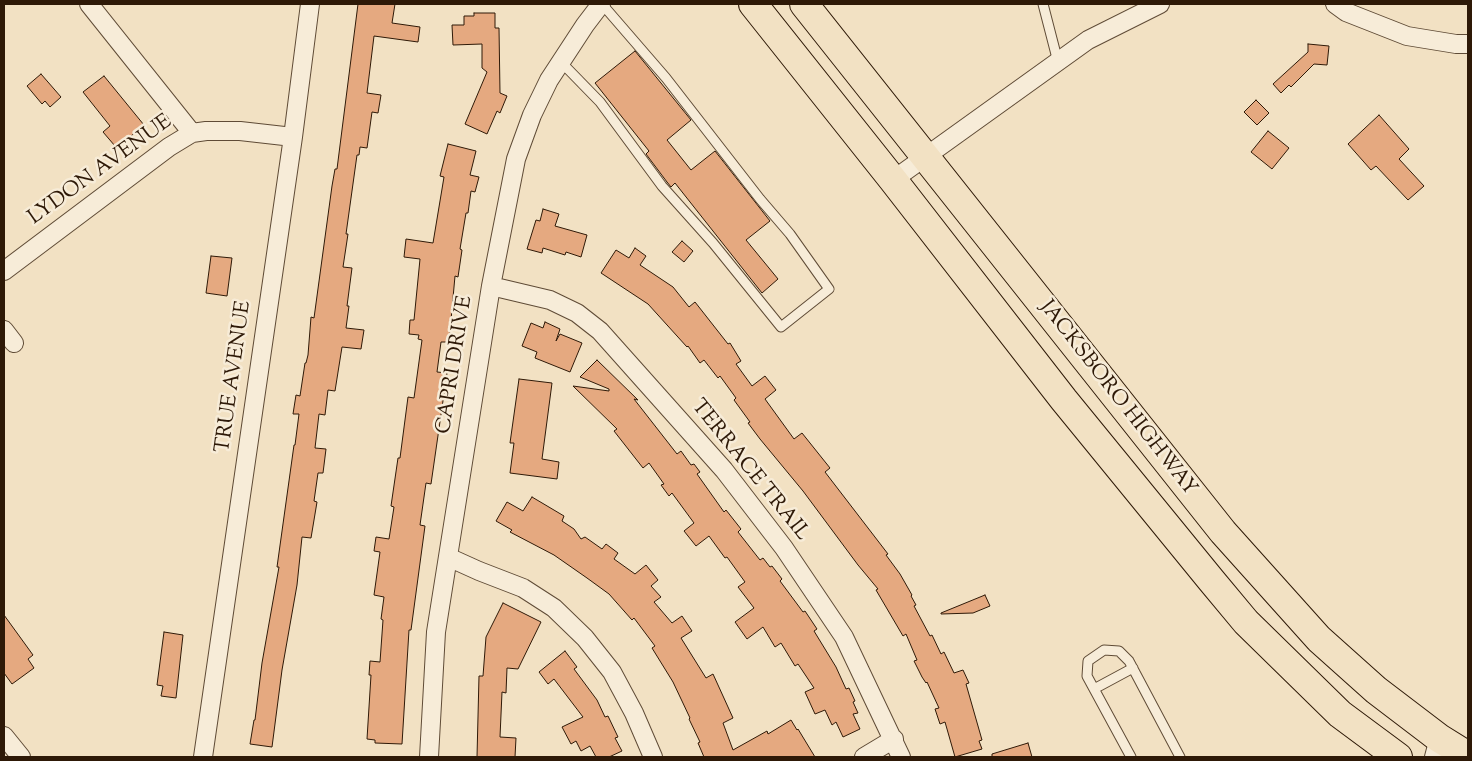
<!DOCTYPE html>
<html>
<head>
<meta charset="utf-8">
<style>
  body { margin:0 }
  #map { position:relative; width:1472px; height:761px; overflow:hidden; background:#f2e1c3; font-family:"Sorts Mill Goudy",serif }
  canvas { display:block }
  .frame { position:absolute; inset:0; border:5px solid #2e1907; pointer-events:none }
</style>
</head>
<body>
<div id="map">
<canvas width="1472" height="761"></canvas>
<div class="frame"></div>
</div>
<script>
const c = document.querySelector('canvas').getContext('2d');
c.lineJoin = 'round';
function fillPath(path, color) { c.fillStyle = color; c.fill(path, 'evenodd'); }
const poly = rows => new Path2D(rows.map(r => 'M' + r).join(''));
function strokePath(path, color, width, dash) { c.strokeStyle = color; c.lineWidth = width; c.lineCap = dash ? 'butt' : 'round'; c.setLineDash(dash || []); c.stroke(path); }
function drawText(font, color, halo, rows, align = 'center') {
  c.font = font + ' "Sorts Mill Goudy",serif'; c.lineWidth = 5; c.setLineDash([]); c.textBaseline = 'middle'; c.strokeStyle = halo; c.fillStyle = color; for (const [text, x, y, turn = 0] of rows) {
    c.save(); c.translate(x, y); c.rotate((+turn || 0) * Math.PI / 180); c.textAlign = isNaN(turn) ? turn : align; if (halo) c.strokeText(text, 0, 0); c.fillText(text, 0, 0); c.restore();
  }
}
const building = poly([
  [358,4,395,4,392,23,420,27,418,42,374,36,367,93,381,95,378,113,372,112,367,148,360,147,359,155,357,155,346,234,348,234,343,267,352,268,347,306,349,306,346,328,364,330,361,349,342,347,335,391,328,390,325,415,319,414,315,448,326,449,323,473,318,473,314,501,317,502,311,538,302,537,297,585,282,670,272,747,250,744,254,720,255,720,262,663,279,567,277,567,294,445,295,445,299,414,293,414,296,395,300,396,305,363,306,363,308,355,311,317,314,318,332,186,335,169,337,169,358,4],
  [474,13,495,13,495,28,499,28,500,93,507,96,500,113,497,111,487,134,465,124,487,72,482,68,482,44,453,45,452,25,464,25,464,16,474,16,474,13],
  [1308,44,1329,46,1327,65,1314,64,1291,87,1289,85,1281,93,1273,84,1308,52,1308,44],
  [635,51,691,120,667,140,691,170,715,151,770,221,746,240,778,279,762,293,675,183,671,187,667,182,646,154,649,151,595,83,635,51],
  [41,74,61,97,50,107,45,101,42,104,27,86,41,74],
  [104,76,144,125,124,142,122,140,115,146,103,132,110,126,83,92,104,76],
  [1256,100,1269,113,1257,125,1244,112,1256,100],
  [1379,115,1409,149,1399,159,1424,186,1408,200,1376,166,1371,170,1348,144,1379,115],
  [1268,131,1289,148,1272,169,1251,152,1268,131],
  [448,144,476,151,470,175,479,177,475,192,471,191,468,213,466,213,460,249,462,250,458,277,455,276,449,342,441,342,437,372,447,373,431,484,426,483,420,525,425,526,411,630,409,630,402,744,375,743,375,740,367,739,371,675,369,675,370,661,380,662,383,620,381,619,384,597,374,595,380,552,374,551,376,537,389,539,394,507,391,506,398,458,400,458,408,397,414,398,422,340,418,339,419,335,409,334,410,320,414,320,420,259,404,257,406,239,433,243,444,177,440,176,448,144],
  [543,209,559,214,555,226,587,235,581,257,566,252,565,255,543,248,542,253,527,249,536,220,540,221,543,209],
  [682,241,693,251,684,262,672,252,682,241],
  [635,248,646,256,640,265,673,287,689,307,695,302,728,344,730,343,741,361,736,364,752,386,765,376,776,390,765,399,794,439,802,433,830,468,825,472,888,554,886,555,900,574,912,595,911,596,916,605,914,606,930,636,932,635,941,654,944,652,954,673,963,670,969,683,966,684,982,740,979,741,982,749,955,757,945,722,940,724,935,709,939,708,927,682,926,683,922,677,914,661,917,660,906,634,903,636,876,590,878,589,858,565,803,491,760,439,748,423,750,422,734,400,736,398,720,376,718,378,704,360,700,363,688,346,687,347,648,304,601,273,616,250,629,258,635,248],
  [211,256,232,258,227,296,206,293,211,256],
  [545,322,560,329,556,341,560,334,582,343,570,372,535,358,537,352,522,346,531,323,543,328,545,322],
  [597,360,638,400,634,399,677,454,681,451,691,465,694,464,700,472,697,474,724,512,726,510,741,529,738,532,760,560,763,558,770,567,772,566,782,579,780,581,803,612,805,611,817,629,814,631,836,667,846,689,849,688,855,701,853,702,858,713,853,714,860,729,843,737,836,722,832,725,825,710,815,714,805,692,814,688,798,664,795,666,781,643,775,647,763,627,747,639,735,622,754,608,738,587,745,582,727,557,725,558,709,536,696,546,684,531,694,523,672,493,669,496,661,485,664,484,649,463,643,468,614,431,617,429,573,386,609,391,609,389,580,377,597,360],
  [519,379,552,383,542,459,559,462,557,479,510,473,514,443,510,443,519,379],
  [532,497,564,516,562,521,574,529,581,539,585,537,602,549,606,544,618,553,614,559,635,574,646,565,658,580,651,586,661,597,654,602,672,623,682,616,692,631,681,638,706,678,713,674,733,718,723,723,733,750,767,731,768,734,791,720,797,730,798,729,815,757,704,757,698,743,700,742,689,719,690,718,673,682,652,648,655,646,634,618,632,620,609,594,587,578,554,555,510,532,512,530,496,521,507,502,523,511,532,497],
  [985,595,990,606,973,613,941,614,941,613,985,595],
  [503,603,541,622,518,669,507,668,506,693,502,692,500,737,516,738,515,757,477,757,479,676,483,676,486,637,503,603],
  [4,615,33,655,28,659,34,668,12,684,4,673,4,615],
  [164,632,183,635,176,698,161,696,163,686,157,685,164,632],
  [565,651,577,667,574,669,597,700,605,717,608,716,618,737,615,738,622,751,609,757,596,757,590,746,581,751,576,741,571,744,562,727,583,717,554,679,548,684,539,672,565,651],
  [1028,743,1032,757,992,757,992,754,1028,743]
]);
const service = poly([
  [1043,4,1058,62],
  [561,62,600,102,662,186,713,243,781,327,829,289,790,234,760,199,666,78,602,4],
  [1094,689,1133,668],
  [1131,757,1087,676,1088,661,1104,650,1119,651,1129,661,1180,757]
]);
const minor = poly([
  [89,4,192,133],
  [1335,4,1346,12,1407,36,1456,44,1468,44],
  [893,180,1088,40,1160,4],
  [4,271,169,147,192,133,206,131,240,131,293,137],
  [491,286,550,300,577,313,600,331,724,470,784,548,844,637,901,757],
  [4,330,14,343],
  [448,557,479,571,523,588,554,608,585,638,612,672,634,713,653,757],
  [4,736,21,757],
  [203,757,293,137,310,4],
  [429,757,436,632,491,286,516,159,532,115,549,80,585,25,601,4],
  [864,757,894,739],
  [1434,757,1439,738]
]);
const primary = poly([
  [753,4,893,180,1064,400,1211,580,1246,622,1340,714,1398,757],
  [804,4,1223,532,1319,639,1376,690,1439,738,1468,756]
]);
const streetNames = [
  ["LYDON AVENUE",101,171,-36],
  ["CAPRI DRIVE",456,365,-81],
  ["TRUE AVENUE",235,377,-82],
  ["JACKSBORO HIGHWAY",1117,399,52],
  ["TERRACE TRAIL",749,471,51]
];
fillPath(building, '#e5a980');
strokePath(building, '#2e1907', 1);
strokePath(service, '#5f4b36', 11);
strokePath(minor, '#5f4b36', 20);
strokePath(primary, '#2e1907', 30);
strokePath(service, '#f7ecd8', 9);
strokePath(minor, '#f7ecd8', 18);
strokePath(primary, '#f2e1c3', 28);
drawText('21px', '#2e1907', '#f7ecd8', streetNames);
</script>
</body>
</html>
